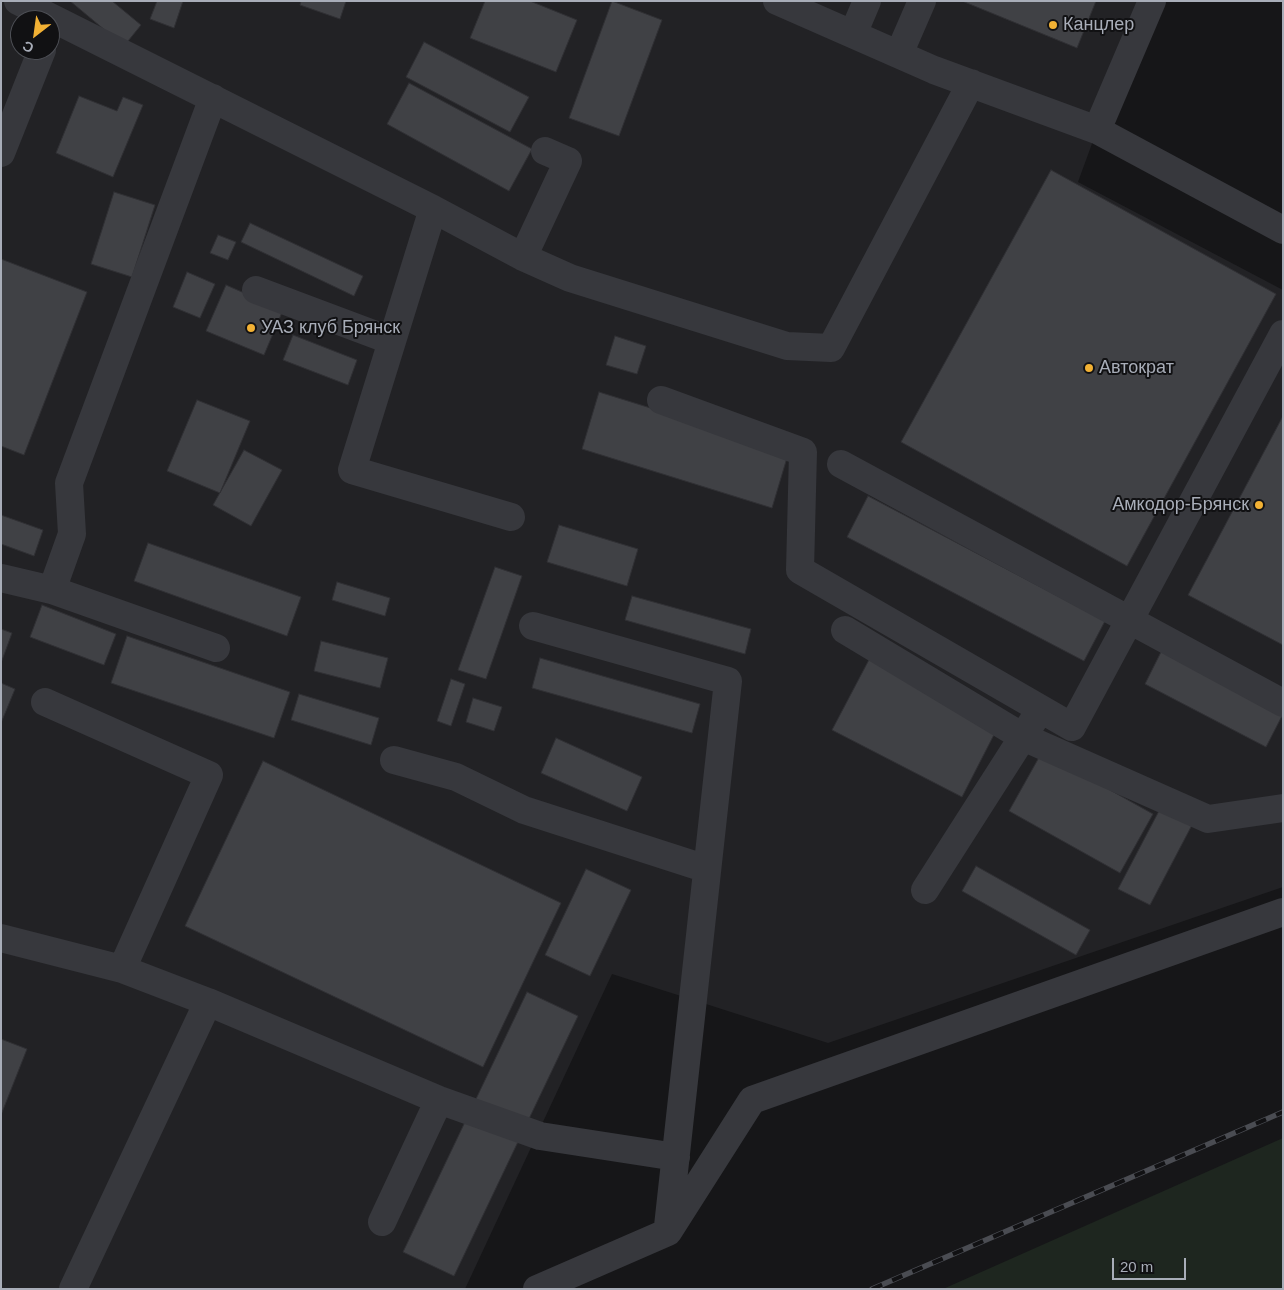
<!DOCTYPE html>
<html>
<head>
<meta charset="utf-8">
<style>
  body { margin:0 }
  #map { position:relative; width:1284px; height:1290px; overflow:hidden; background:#161618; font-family:Helvetica,sans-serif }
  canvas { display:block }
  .frame { position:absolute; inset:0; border:2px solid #a8adb8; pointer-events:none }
  .north { position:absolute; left:10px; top:10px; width:50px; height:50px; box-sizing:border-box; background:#111113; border:1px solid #4d4f55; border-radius:50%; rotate:210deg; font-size:14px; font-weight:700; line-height:20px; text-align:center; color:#a8adb8 }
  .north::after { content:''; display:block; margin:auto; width:18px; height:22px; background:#f2b134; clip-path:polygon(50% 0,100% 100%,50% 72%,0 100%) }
  .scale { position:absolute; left:1112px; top:1258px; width:74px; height:22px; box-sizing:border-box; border:2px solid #a8adb8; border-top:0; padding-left:6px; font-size:15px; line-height:18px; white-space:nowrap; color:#a8adb8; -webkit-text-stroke:4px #111113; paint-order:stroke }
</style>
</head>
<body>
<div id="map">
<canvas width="1284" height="1290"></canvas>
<div class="frame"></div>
<div class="north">С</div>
<div class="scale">20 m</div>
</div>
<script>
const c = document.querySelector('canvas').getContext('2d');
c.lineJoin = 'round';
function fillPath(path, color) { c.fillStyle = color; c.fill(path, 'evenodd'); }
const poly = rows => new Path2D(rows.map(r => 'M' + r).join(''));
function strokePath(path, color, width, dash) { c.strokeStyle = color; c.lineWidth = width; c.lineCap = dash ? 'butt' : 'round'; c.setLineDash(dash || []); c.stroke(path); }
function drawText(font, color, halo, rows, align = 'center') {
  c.font = font + ' Helvetica,sans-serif'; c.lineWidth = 4; c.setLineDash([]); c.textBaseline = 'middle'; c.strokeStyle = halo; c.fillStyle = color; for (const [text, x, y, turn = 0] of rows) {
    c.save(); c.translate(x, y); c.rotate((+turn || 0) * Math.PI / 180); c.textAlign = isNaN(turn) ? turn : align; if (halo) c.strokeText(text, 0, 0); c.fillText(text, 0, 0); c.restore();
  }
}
const built = poly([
  [1,1,1144,1,1078,182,1283,290,1283,887,828,1043,612,974,465,1289,1,1289],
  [20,20,50,20,50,50,20,50]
]);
const green = poly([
  [1283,1138,1283,1289,943,1289]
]);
const building = poly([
  [70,1,112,1,141,25,124,46,70,1],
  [157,1,183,1,174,28,150,19,157,1],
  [301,1,346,1,340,19,300,5,301,1],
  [485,1,530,1,577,20,556,72,470,38,485,1],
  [612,1,662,20,619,136,569,118,612,1],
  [962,1,1096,1,1077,48,962,1],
  [424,42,529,97,510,132,406,77,424,42],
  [409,83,532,149,509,191,387,124,409,83],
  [79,96,117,111,123,97,143,105,113,177,56,153,79,96],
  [1051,170,1276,294,1127,566,901,442,1051,170],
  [114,192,155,205,132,277,91,264,114,192],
  [250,223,363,276,354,296,241,242,250,223],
  [218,235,236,242,228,260,210,253,218,235],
  [1,259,87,292,24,455,1,446,1,259],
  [187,272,215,284,200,318,173,307,187,272],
  [226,285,283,310,264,355,206,331,226,285],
  [293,335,357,360,348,385,283,360,293,335],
  [615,336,646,346,637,374,606,365,615,336],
  [599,392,789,451,772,508,582,449,599,392],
  [197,400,250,421,220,493,167,471,197,400],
  [1283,416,1283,645,1188,595,1283,416],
  [244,450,282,470,251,526,213,505,244,450],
  [868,496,1105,621,1084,661,847,537,868,496],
  [1,515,43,530,34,556,1,544,1,515],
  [559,525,638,549,627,586,547,562,559,525],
  [148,543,301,597,287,636,134,581,148,543],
  [495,567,522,576,486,679,458,670,495,567],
  [337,582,390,598,385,616,332,600,337,582],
  [632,596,751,629,745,654,625,620,632,596],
  [42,605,116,634,104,665,30,637,42,605],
  [1,629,12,633,1,663,1,629],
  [127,636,290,692,274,738,111,683,127,636],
  [321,641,388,658,380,688,314,671,321,641],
  [1162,650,1283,714,1266,747,1145,684,1162,650],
  [872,654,1001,721,962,797,832,730,872,654],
  [540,658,700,704,692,733,532,688,540,658],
  [451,679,465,684,451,726,437,721,451,679],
  [1,683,15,689,1,723,1,683],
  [299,694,379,718,371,745,291,720,299,694],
  [473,698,502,707,494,731,466,722,473,698],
  [556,738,642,777,627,811,541,773,556,738],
  [1042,752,1153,814,1120,873,1009,811,1042,752],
  [263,761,561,903,483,1067,185,926,263,761],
  [1160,809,1192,825,1150,905,1118,889,1160,809],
  [976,866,1090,930,1076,955,962,891,976,866],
  [586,869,631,890,590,976,545,955,586,869],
  [527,992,578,1016,454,1276,403,1252,527,992],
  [1,1039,27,1049,1,1115,1,1039]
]);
const minor = poly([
  [18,1,433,209,523,257,570,278,787,346,831,348,971,83],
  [777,1,934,70,1097,130,1283,230],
  [853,34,867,1],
  [899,54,922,1],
  [1097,130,1152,1],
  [1,153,42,50],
  [433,209,352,470,511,517],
  [523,257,568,161,545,151],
  [256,290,392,341],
  [661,400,803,452,800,570,1072,727,1283,334],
  [841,464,1283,703],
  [1,578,52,590,216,648],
  [52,590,72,534,69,483,213,98],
  [533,626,728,681,668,1226],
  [845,630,1023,737,1208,819,1283,808],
  [45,702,209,775,122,969],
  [394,760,456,777,524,810,707,869],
  [925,890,1033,721],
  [1,938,122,969,208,1002,439,1100,540,1136,676,1157],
  [382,1222,439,1100],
  [73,1289,208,1002],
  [537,1289,668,1232,752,1100,1283,912]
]);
const rail = poly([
  [872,1289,1283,1112]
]);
const markers = [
  [1053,25,5,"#f2b134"],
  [251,328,5,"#f2b134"],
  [1089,368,5,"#f2b134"],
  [1259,505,5,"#f2b134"]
];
const poiNames = [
  ["Канцлер",1063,25],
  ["УАЗ клуб Брянск",261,328],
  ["Автократ",1099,368],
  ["Амкодор-Брянск",1249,505,"right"]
];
fillPath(built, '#222225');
fillPath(green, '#1e261f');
fillPath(building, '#404145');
strokePath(building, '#303034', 1);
strokePath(minor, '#37383d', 28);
strokePath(rail, '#4a4c52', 5.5);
strokePath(rail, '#111113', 4, [11]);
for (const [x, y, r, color] of markers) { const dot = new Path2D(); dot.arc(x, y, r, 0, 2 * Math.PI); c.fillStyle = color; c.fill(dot); strokePath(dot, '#111113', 2); }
drawText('18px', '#a8adb8', '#111113', poiNames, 'left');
</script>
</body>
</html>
